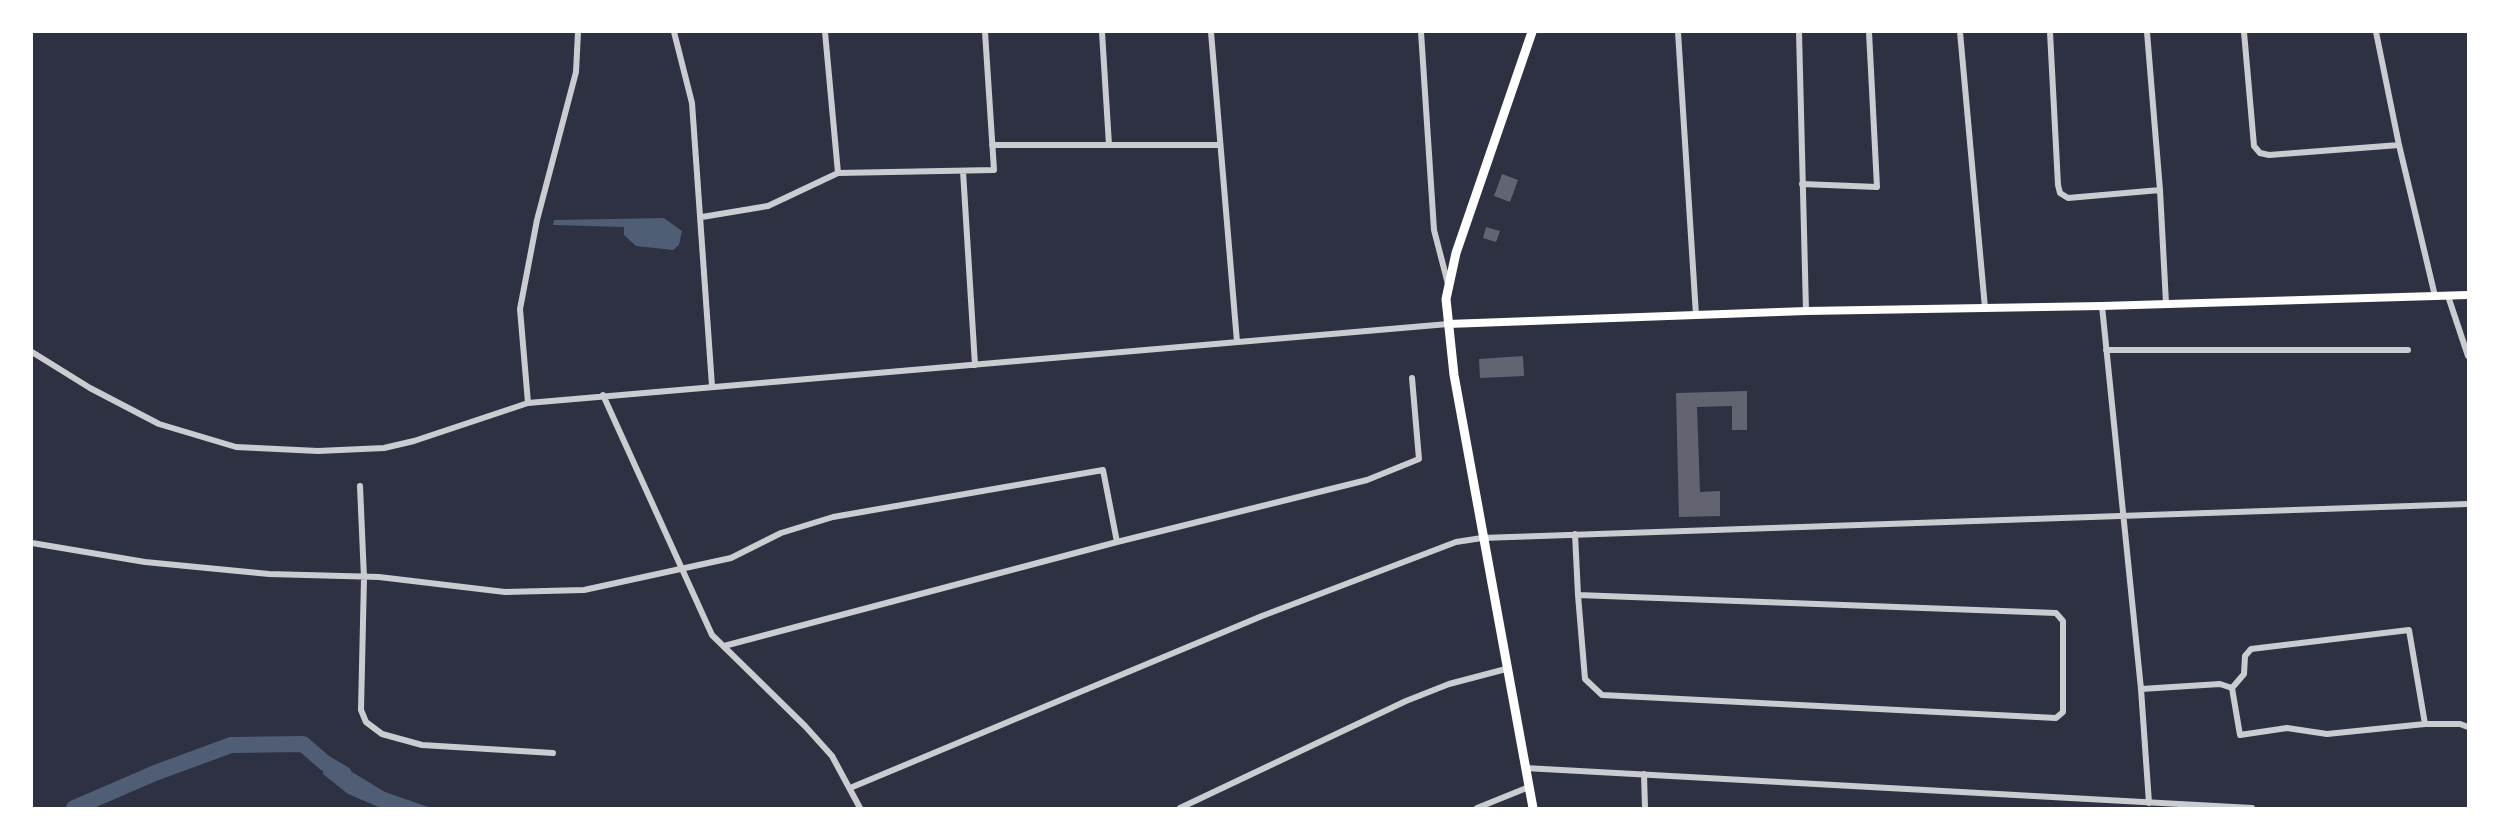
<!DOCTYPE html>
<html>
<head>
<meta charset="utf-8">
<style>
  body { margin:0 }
  #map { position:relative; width:2500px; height:840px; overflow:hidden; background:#2d3142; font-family:Raleway,sans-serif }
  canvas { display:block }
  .frame { position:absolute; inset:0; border:33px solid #fff; pointer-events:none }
</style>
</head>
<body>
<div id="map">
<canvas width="2500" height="840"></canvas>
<div class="frame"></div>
</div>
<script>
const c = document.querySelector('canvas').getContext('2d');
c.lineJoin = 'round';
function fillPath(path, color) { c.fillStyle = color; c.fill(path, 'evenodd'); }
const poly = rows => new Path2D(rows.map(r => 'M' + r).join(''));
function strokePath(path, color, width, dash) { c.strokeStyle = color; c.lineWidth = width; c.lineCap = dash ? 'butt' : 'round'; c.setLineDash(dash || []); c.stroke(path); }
const water = poly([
  [664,218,682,231,679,245,673,250,636,246,624,235,624,227,553,225,554,220],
  [329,758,385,792,431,808,381,808,348,794,323,774,325,763]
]);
const river = poly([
  [74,808,155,773,231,745,303,744,325,763,344,774]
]);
const building = poly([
  [1502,174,1518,180,1510,202,1494,196],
  [1486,227,1500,231,1496,242,1483,238],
  [1523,356,1524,376,1480,378,1479,359],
  [1747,391,1747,430,1732,430,1732,406,1697,407,1700,492,1720,491,1720,516,1679,517,1676,393]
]);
const minor = poly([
  [674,32,692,103,712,386],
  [825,32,838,173],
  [1102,32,1109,145],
  [1211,32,1237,342],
  [1421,32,1434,230,1448,284],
  [1678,32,1696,315],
  [1799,32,1806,311],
  [1960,32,1985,308],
  [2050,32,2058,185,2060,193,2068,198,2160,190],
  [2147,32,2160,190,2166,303],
  [2244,32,2254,146,2260,153,2269,155,2399,145],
  [2376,32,2399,145,2435,296],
  [992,145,1219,145],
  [963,171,975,365],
  [1802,184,1877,187,1869,32],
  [702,217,768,206,838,173,994,170,985,32],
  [2448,296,2468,356],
  [2102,306,2141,689,2149,803],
  [2106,350,2408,350],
  [32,352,90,388,159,424,236,447,318,451,384,448,414,441,528,403,1448,324],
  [603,395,712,635,805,726,832,756,860,808],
  [528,403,520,309,537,220,576,72,578,32],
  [360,486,364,578,361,710,366,722,382,734,422,745,553,753],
  [1575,534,1578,595,1585,679,1602,695,2056,718,2063,712,2063,621,2056,613,1578,595],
  [32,543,145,562,269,574,379,577,505,592,584,590,731,558,781,533,833,517,1103,470,1117,542],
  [724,646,1117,542,1367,480,1419,459,1412,378],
  [2232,688,2244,674,2245,656,2251,649,2409,630,2425,724],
  [2141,689,2220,684,2232,688,2240,735,2287,728,2327,734,2425,724,2460,724,2468,727],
  [1525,768,2252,808],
  [1644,774,1645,808],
  [850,788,1262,616,1456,542,1482,538,2468,504],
  [1180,808,1406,701,1449,684,1506,669],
  [1477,808,1529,787]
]);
const secondary = poly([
  [1448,324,1806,311,2102,306,2468,295]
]);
const primary = poly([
  [1532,32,1456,253,1446,299,1454,375,1533,808]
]);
fillPath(water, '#4f5d75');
strokePath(river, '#4f5d75', 16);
fillPath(building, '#626471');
strokePath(minor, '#caccd0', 6);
strokePath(secondary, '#fff', 8);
strokePath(primary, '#fff', 9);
</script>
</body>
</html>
